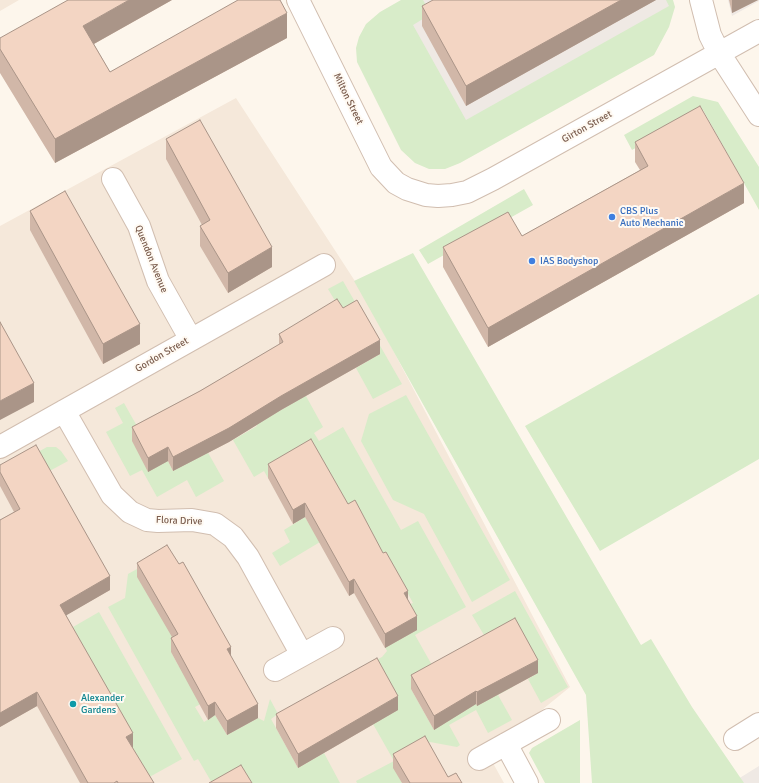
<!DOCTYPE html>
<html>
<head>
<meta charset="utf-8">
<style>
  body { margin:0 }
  canvas { display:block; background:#fdf6ec }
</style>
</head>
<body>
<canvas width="759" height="783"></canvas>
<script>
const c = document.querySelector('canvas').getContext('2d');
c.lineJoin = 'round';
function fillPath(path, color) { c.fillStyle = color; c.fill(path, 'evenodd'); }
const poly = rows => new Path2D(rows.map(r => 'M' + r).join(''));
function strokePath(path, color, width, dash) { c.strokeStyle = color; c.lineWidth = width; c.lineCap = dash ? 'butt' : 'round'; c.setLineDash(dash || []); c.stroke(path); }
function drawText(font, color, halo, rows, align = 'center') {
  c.font = font + ' Signika,sans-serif'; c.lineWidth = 4; c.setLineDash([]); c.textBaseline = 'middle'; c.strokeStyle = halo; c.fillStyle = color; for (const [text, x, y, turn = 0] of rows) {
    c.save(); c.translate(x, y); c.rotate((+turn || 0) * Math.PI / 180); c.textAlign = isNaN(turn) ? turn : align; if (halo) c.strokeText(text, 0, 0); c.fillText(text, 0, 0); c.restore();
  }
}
const residential = poly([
  [0,0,19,0,0,11],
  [236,98,364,295,570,687,488,754,504,783,0,783,0,226]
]);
const industrial = poly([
  [421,0,671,0,673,7,466,124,410,24],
  [728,0,759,0,759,1,732,16],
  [759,766,759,783,741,783,738,779]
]);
const green = poly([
  [401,0,423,0,431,14,413,25,466,120,669,6,666,0,673,0,675,7,669,27,654,55,460,163,445,169,429,169,415,163,401,150,357,62,356,48,359,37,366,24,380,12],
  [693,96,718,102,759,167,759,210,703,110,632,150,624,135],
  [524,189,533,205,428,264,419,250],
  [413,253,641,645,651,639,692,707,744,783,592,783,586,695,354,281],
  [343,281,402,384,373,399,356,368,380,354,340,309,328,289],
  [759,294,759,459,600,551,525,426],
  [301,387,323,427,314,433,319,441,343,427,401,530,418,521,466,607,415,635,437,674,411,689,434,730,506,676,513,687,498,695,512,720,488,733,476,710,449,725,460,745,457,747,430,742,394,768,402,783,357,783,356,781,394,761,373,724,372,662,382,657,387,651,385,647,417,630,404,607,413,603,406,590,268,478,264,471,254,477,233,440,257,426,251,415,281,410,288,406,284,398],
  [406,395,510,580,472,602,424,514,393,500,361,441,369,414],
  [124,403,142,435,168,461,173,471,180,467,202,442,224,481,196,497,187,480,157,497,142,470,130,476,106,432,123,423,115,408],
  [47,447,56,447,61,451,68,461,44,474,0,479,0,473],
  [305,517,320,542,280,566,272,553,290,542,284,530],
  [155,559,182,646,171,652,178,665,206,701,195,707,204,722,215,715,227,735,258,718,264,721,270,699,278,714,271,719,298,768,324,753,340,783,212,783,198,759,194,761,108,607,125,598,128,574],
  [515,591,568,687,541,703,528,679,538,673,515,632,490,645,472,615],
  [99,612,182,759,144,780,126,751,133,747,73,627],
  [580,720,580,783,545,783,529,753,532,748]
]);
const minor = poly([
  [298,0,381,167,396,183,407,189,426,195,438,196,452,195,467,192,493,179,759,31],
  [701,0,710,35,719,53,759,115],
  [113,179,139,226,158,281,190,338],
  [64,411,112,495,130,512,147,520,158,521,192,520,215,524,233,537,248,557,302,655],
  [0,447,324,265],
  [275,670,333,638],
  [735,739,759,724],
  [506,744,527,783],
  [479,759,549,720]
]);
const wall = poly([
  [172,0,94,44,110,72,287,38,55,163,0,73,0,49],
  [656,0,466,106,422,26,422,6],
  [729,0,758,0,732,13],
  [166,139,272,267,228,293,200,246,200,226,202,225,166,159],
  [635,142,744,203,488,347,443,267,443,247,522,236,640,170,635,162],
  [30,211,140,344,103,364,30,230],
  [343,308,380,354,281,410,229,442,173,471,168,461,148,472,132,441,132,427,200,391,279,345,279,334],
  [268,464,348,504,408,600,417,630,385,648,354,593,349,596,305,517,293,524,268,478],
  [0,472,110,590,66,615,133,747,132,748,154,783,80,783,37,706,0,727,0,520,14,512,0,486],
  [137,563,231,657,258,718,227,735,215,715,208,720,171,652,171,638,172,637,137,577],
  [538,673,477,706,476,704,434,730,411,689,411,675],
  [398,710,298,768,276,728,276,714],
  [393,754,448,777,462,783,402,783,393,768]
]);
const shadedWall = poly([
  [129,0,172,0,83,50,83,26],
  [621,0,656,0,466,106,466,86],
  [732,0,758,0,732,13],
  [287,13,287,38,55,163,55,139],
  [744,183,744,203,488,347,488,328],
  [272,247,272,267,228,293,228,273],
  [140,324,140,344,103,364,103,344],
  [380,340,380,354,281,410,229,442,173,471,173,457],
  [34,383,34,402,0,420,0,401],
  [168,447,168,461,148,472,148,458],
  [305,503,305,517,293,524,293,510],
  [110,576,110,590,60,619,60,605],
  [354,579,354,593,349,596,349,582],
  [408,591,408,605,404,593],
  [417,616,417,630,385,648,385,634],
  [231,647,231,661,227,649],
  [538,660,538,673,477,706,477,692],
  [476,691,476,704,434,730,434,716],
  [37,692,37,706,0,727,0,713],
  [398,696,398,710,298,768,298,754],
  [215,702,215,715,208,720,208,706],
  [258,704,258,718,227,735,227,721],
  [133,733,133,747,126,751,126,737]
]);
const building = poly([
  [68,0,129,0,83,26,110,72,238,0,280,0,287,13,55,139,0,49,0,38,68,0],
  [433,0,621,0,466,86,422,6,433,0],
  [700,106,744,183,488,328,443,247,508,212,522,236,648,166,635,142,700,106],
  [200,120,272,247,228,273,200,226,210,220,166,139,200,120],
  [65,191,140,324,103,344,30,211,65,191],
  [337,299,343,308,357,300,380,340,281,396,229,428,173,457,168,447,148,458,132,427,200,391,283,342,279,334,337,299],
  [0,322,34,383,0,401,0,322],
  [311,439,348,504,355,500,383,553,386,552,408,591,404,593,417,616,385,634,354,579,349,582,305,503,293,510,268,464,311,439],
  [36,445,110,576,60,605,133,733,126,737,154,783,118,783,117,781,114,783,88,783,37,692,0,713,0,520,20,509,0,472,0,465,36,445],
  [167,545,179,564,183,562,231,647,227,649,258,704,227,721,215,702,208,706,171,638,178,634,137,563,167,545],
  [515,618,538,660,477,692,476,691,434,716,411,675,515,618],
  [377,658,398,696,298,754,276,714,377,658],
  [425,736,448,777,456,773,462,783,410,783,393,754,425,736],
  [241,765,252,783,209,783,241,765]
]);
const markers = [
  [612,217,4,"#3f7fe0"],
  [532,261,4,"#3f7fe0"],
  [73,704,4,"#0f9aa8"]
];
const streetNames = [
  ["Milton Street",348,99,64],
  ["Girton Street",587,127,-29],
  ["Quendon Avenue",151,259,68],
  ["Gordon Street",162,355,-30],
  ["Flora Drive",179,521,2]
];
const shopNames = [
  ["CBS Plus",620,211],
  ["Auto Mechanic",620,223],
  ["IAS Bodyshop",540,261]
];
const cultureNames = [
  ["Alexander",81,698],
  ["Gardens",81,710]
];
fillPath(residential, '#f5e8da');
fillPath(industrial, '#efe9e4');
fillPath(green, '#d8ecc9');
strokePath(minor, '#d1beb0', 24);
strokePath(minor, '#fff', 22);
fillPath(wall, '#d1b7a8');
fillPath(shadedWall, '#aa9588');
fillPath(building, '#f3d5c3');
strokePath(building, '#aa9588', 1);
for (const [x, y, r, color] of markers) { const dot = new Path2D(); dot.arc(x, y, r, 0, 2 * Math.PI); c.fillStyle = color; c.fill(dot); strokePath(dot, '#fffaf3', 1.5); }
drawText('10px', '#7a5c4d', '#fffaf3', streetNames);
drawText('10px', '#366cbe', '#fffaf3', shopNames, 'left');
drawText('10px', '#0d838f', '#fffaf3', cultureNames, 'left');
</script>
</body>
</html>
